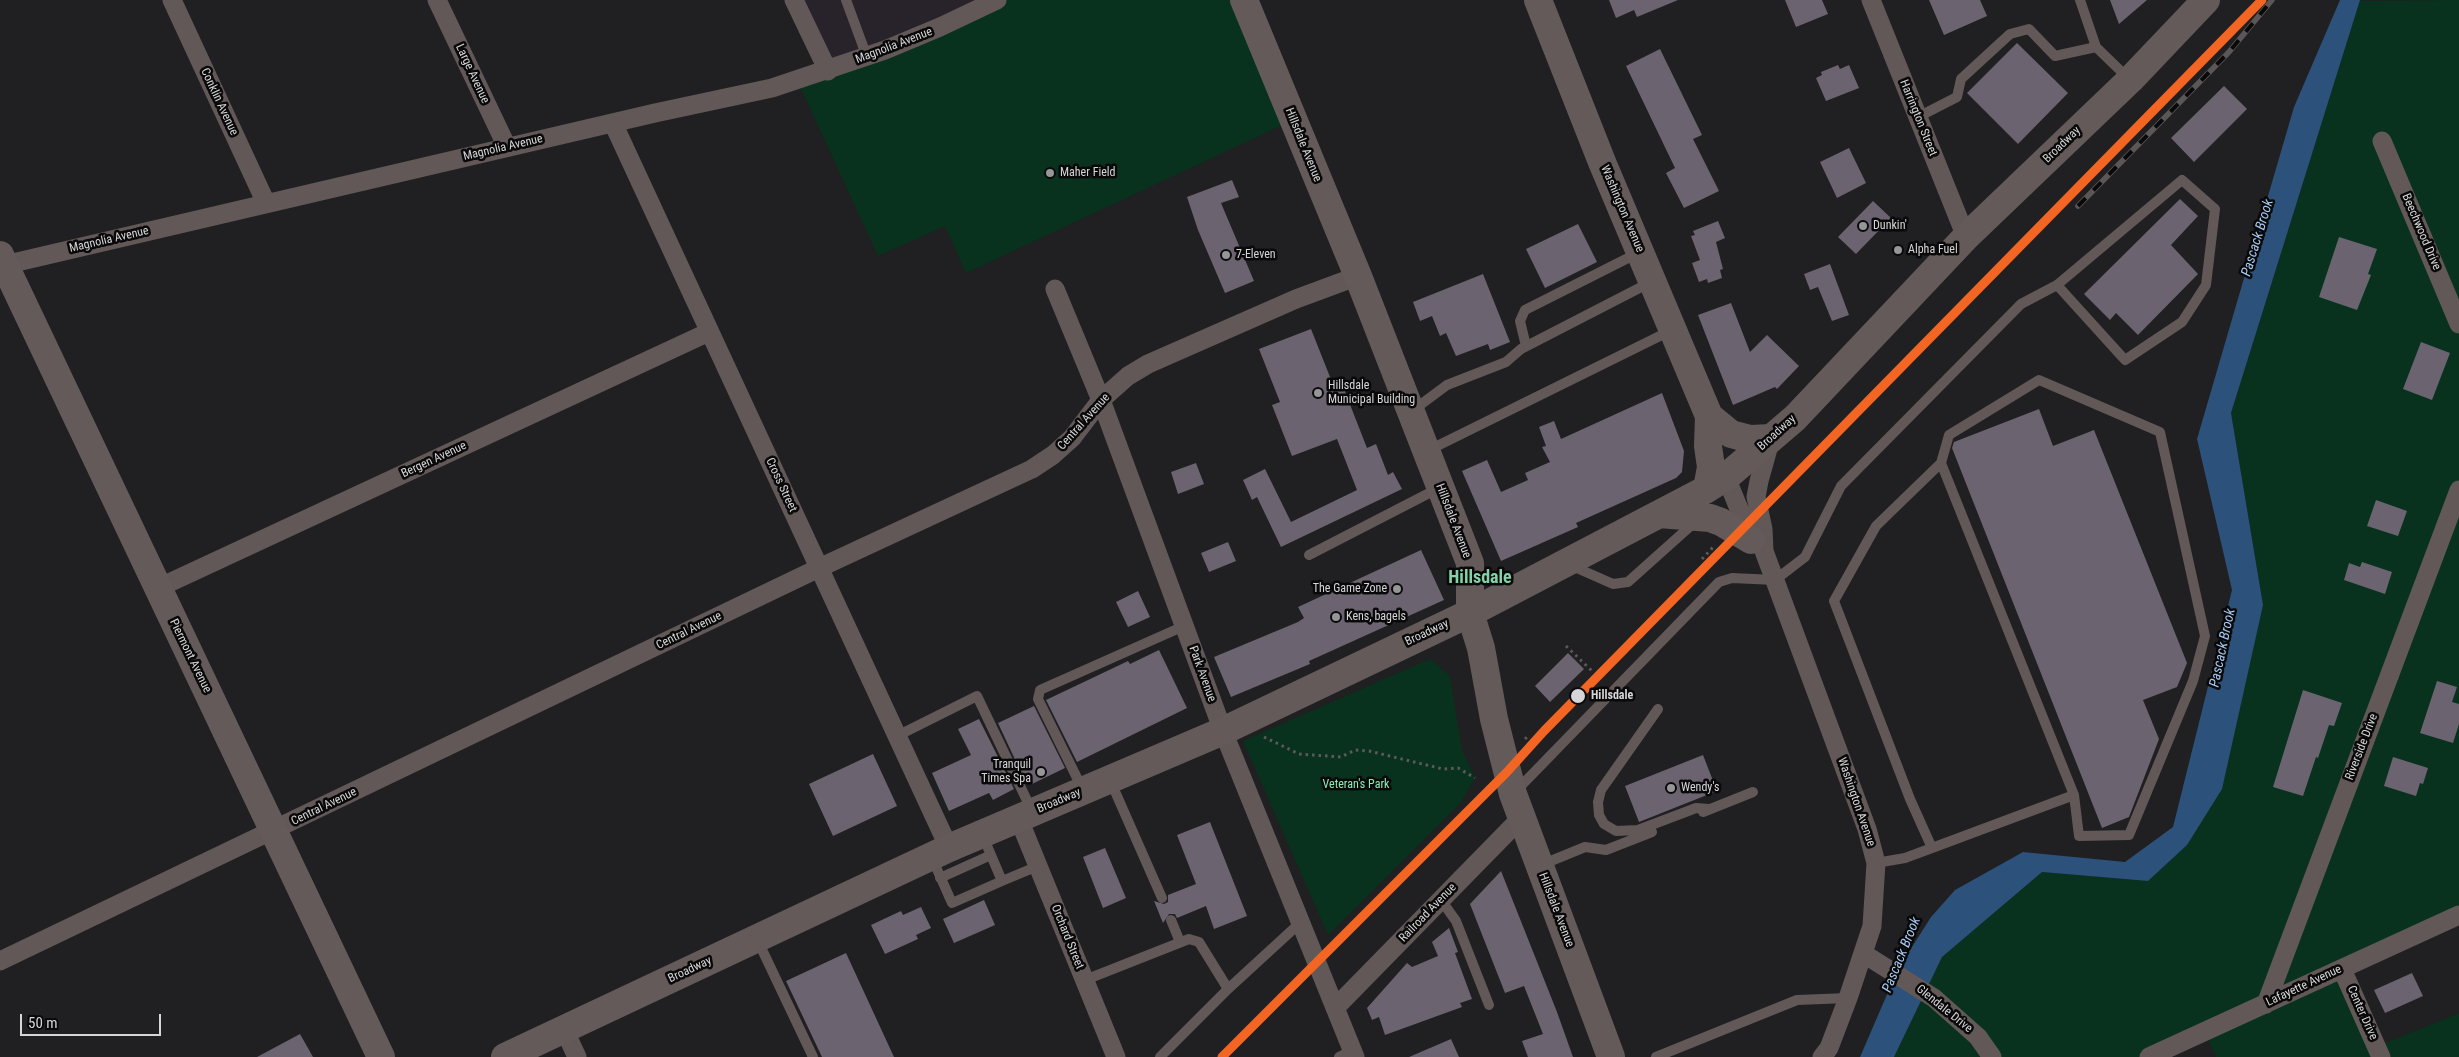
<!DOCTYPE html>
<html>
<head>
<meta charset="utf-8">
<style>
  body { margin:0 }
  #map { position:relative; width:2459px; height:1057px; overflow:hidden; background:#201f21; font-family:"Roboto Condensed",sans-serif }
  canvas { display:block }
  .scale { position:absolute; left:20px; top:1014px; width:141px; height:22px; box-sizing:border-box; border:2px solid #d6d5d7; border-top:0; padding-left:6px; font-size:15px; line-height:18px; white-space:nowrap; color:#d6d5d7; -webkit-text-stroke:4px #0a090a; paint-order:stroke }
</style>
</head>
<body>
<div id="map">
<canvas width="2459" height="1057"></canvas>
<div class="scale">50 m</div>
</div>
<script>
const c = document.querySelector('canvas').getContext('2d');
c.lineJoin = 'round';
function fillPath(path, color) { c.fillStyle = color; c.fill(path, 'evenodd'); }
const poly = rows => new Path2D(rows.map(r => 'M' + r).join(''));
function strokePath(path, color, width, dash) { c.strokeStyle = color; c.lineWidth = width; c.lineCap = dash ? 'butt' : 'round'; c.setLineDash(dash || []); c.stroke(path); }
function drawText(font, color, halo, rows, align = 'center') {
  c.font = font + ' "Roboto Condensed",sans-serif'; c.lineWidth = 5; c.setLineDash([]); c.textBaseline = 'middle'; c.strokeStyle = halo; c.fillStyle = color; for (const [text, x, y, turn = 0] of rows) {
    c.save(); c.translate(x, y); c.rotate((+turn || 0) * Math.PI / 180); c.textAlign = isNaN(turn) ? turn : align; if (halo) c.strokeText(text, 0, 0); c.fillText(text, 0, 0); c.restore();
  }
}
const built = poly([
  [794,0,997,0,828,71]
]);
const green = poly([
  [996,0,1244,0,1293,120,966,273,945,226,878,256,797,80],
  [2459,0,2459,913,2337,968,2373,1048,2459,1013,2459,1057,2216,1057,2204,1029,2143,1057,1894,1057,1942,957,2042,872,2148,881,2187,845,2263,605,2231,413,2359,1],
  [1430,659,1450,676,1462,750,1475,778,1461,802,1328,935,1243,741]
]);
const water = poly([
  [2340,0,2360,0,2231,413,2263,605,2222,789,2187,845,2148,881,2042,872,1942,957,1894,1057,1860,1057,1898,969,1931,917,1955,890,2023,852,2125,862,2173,827,2232,590,2197,439,2294,107]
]);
const building = poly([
  [1609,0,1678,0,1637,17,1634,10,1616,18],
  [1785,0,1822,0,1828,14,1796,27],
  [1929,0,1980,0,1987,16,1944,35],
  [2110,0,2147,0,2119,24],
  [2017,43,2068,93,2018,144,1967,93],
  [1660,49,1702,135,1693,139,1719,191,1684,208,1666,173,1675,168,1626,66],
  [1838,65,1840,69,1849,65,1859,88,1826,101,1816,78,1822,75,1821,72],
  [2224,86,2247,109,2194,162,2171,138],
  [1849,148,1866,183,1837,198,1820,162],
  [1232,180,1239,197,1221,203,1254,281,1225,293,1198,230,1187,197],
  [2180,199,2198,216,2171,245,2198,274,2138,335,2116,313,2110,320,2084,294],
  [1873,201,1891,218,1856,254,1838,237],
  [1718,221,1725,238,1716,242,1723,269,1720,270,1722,278,1708,283,1707,279,1699,282,1692,263,1700,260,1691,236,1695,235,1693,231],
  [1578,224,1597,262,1545,288,1526,249],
  [2339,237,2377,249,2368,274,2371,275,2357,310,2319,297],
  [1830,264,1849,315,1832,321,1818,287,1810,290,1804,274],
  [1483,274,1510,342,1490,350,1488,344,1456,356,1446,333,1440,336,1432,316,1420,321,1413,302],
  [1731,303,1750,352,1767,335,1799,366,1777,389,1775,387,1733,405,1698,315],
  [1311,329,1332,382,1340,379,1367,448,1376,444,1388,475,1393,472,1402,489,1281,547,1257,497,1252,500,1243,480,1265,469,1291,522,1357,490,1337,439,1292,456,1272,405,1280,402,1259,349],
  [2421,342,2450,353,2432,400,2403,389],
  [1662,393,1684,451,1682,472,1676,478,1576,523,1578,527,1501,561,1462,471,1487,460,1501,492,1528,480,1525,473,1550,462,1542,447,1546,446,1539,427,1554,421,1561,439],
  [2039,409,2053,446,2094,430,2187,663,2177,687,2143,700,2159,739,2129,817,2102,828,1952,448,1954,442],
  [1196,463,1204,484,1178,494,1171,472],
  [2376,500,2407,511,2398,536,2367,526],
  [1228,542,1236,561,1209,572,1201,553],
  [1421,550,1444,600,1309,661,1310,664,1231,697,1214,657,1298,622,1304,618,1298,607],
  [2362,562,2392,572,2385,594,2344,580,2349,563,2360,567],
  [1138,591,1150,617,1128,627,1116,602],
  [1159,650,1187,708,1077,762,1046,700,1128,661,1130,664],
  [1568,653,1584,669,1550,702,1535,686],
  [2437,681,2457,687,2452,702,2459,704,2459,724,2453,743,2420,733],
  [2303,690,2342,703,2334,726,2329,725,2318,758,2316,757,2303,796,2273,787],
  [1034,706,1065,768,1032,784,1031,781,1026,783,998,723],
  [979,719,1014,789,993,800,989,793,949,811,932,773,971,755,958,729],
  [873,754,897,806,833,836,809,784],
  [1703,755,1717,791,1639,822,1625,786],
  [2393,757,2428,768,2423,784,2420,783,2416,796,2384,786],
  [1210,822,1247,916,1214,929,1206,906,1177,918,1175,914,1169,914,1163,923,1154,901,1164,904,1168,902,1168,895,1196,884,1177,835],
  [1105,848,1126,898,1103,908,1083,857],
  [1501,871,1557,1012,1573,1057,1528,1057,1522,1041,1543,1034,1524,986,1505,993,1470,904],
  [984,900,995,925,954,943,943,919],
  [921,907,931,928,916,935,918,939,885,954,871,925,901,911,903,915],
  [1449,928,1458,952,1455,953,1472,999,1460,1003,1462,1007,1385,1035,1379,1017,1372,1020,1367,1008,1407,963,1412,967,1438,956,1432,942],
  [846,953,894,1057,822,1057,786,981],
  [2412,973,2423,996,2385,1013,2374,990],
  [300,1034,313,1057,257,1057],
  [1451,1039,1459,1057,1409,1057]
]);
const path = poly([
  [1702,559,1715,545],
  [1566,646,1592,671],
  [1264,737,1299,754,1341,757,1355,750,1369,751,1443,769,1458,768,1475,778],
  [1525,739,1529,735]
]);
const lane = poly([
  [846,0,867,57],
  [2080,0,2096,47,2129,79],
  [1918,117,1957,97,1961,79,2010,34,2029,29,2055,56,2096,47],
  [1526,346,1520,321,1525,310,1640,252],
  [1412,411,1447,385,1506,362,1521,349,1651,282],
  [1427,451,1672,330],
  [1941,463,1949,435,2039,380,2160,432,2205,636,2193,681,2129,835,2079,836,2074,795],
  [1309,555,1439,488],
  [1570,565,1613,584,1628,582,1695,522],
  [1658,709,1601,790,1598,802,1599,815,1604,824,1616,831,1638,830,1696,808,1709,809],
  [897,736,977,696,1032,811],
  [1110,780,1162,898],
  [1083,790,1038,699,1040,690,1184,626],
  [1515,792,1719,582,1732,578,1775,580,1805,557,1841,486,2021,304,2057,285,2182,180,2215,209,2206,285,2182,322,2125,360,2057,285],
  [1703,812,1753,792],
  [932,858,952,903,1002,881,982,834],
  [1876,863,1905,858,1932,848,2074,795,1941,463,1876,526,1834,601,1910,799,1932,848],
  [1541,865,1585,847,1606,850,1652,832],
  [940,878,991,855],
  [1002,881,1038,866],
  [1441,900,1456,921,1489,1005],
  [1171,920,1180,942],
  [757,939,813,1057],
  [1085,980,1189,939,1199,942,1228,989],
  [1160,1057,1228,989,1301,922],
  [1339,1057,1353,1050],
  [1656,1057,1797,1000,1848,998]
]);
const street = poly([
  [172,0,266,203],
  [437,0,507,147],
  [794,0,828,71],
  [1871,0,1966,237],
  [613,123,949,848],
  [2382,141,2459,324],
  [0,266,655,113,772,88,885,50,940,27,997,0],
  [1055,289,1101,400,1223,731,1355,1057],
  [1771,438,1759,481,1756,497,1763,529,1764,551,1867,829,1876,863,1872,926,1848,998,1829,1048,1822,1057],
  [1726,477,1752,541],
  [158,588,709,332],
  [1018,817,1116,1057],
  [1864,954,1934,998,1978,1037,1992,1057],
  [0,961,819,568,1032,469,1053,455,1072,438,1101,400,1128,376,1148,364,1296,299,1358,276],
  [2342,969,2381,1057],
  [2266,1004,2459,490],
  [1335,1008,1521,818],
  [564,1029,577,1057],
  [2149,1057,2459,915]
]);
const secondary = poly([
  [1244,0,1358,276,1470,563,1470,613,1481,648,1494,719,1513,794,1611,1057],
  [1538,0,1602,162,1709,416,1708,446,1711,467,1707,489],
  [0,255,381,1057],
  [1709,416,1731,434,1750,439,1771,438],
  [1659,514,1710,518,1721,522,1751,540],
  [505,1057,949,848,1223,731,1470,613,1707,489,1726,477,1795,418,1966,237,2130,80,2206,0]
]);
const rail = poly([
  [2078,206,2229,52,2272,0]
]);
const rail1 = poly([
  [1222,1057,1507,772,1544,731,2262,0]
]);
const markers = [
  [1050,173,5,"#969597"],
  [1863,226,5,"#969597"],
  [1898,250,5,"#969597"],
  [1226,255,5,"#969597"],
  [1318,393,5,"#969597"],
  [1397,589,5,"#969597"],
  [1336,617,5,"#969597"],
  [1578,696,8,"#d6d5d7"],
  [1041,772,5,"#969597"],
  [1671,788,5,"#969597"]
];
const streetNames = [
  ["Magnolia Avenue",894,46,-21],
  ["Large Avenue",472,74,65],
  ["Conklin Avenue",219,102,65],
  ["Harrington Street",1918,118,68],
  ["Hillsdale Avenue",1303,145,68],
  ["Broadway",2062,145,-44],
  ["Magnolia Avenue",503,148,-13],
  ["Washington Avenue",1622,209,67],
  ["Beechwood Drive",2421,232,67],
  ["Magnolia Avenue",109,240,-13],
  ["Central Avenue",1084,422,-48],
  ["Broadway",1777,433,-42],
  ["Bergen Avenue",434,460,-25],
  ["Cross Street",781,485,65],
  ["Hillsdale Avenue",1453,521,69],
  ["Central Avenue",689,631,-26],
  ["Broadway",1427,633,-25],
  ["Piermont Avenue",190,656,64],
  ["Park Avenue",1202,674,70],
  ["Riverside Drive",2362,747,-69],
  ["Broadway",1059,801,-23],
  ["Washington Avenue",1856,802,71],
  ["Central Avenue",324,807,-26],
  ["Hillsdale Avenue",1556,910,69],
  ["Railroad Avenue",1428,913,-46],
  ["Orchard Street",1067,937,68],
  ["Broadway",690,970,-25],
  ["Lafayette Avenue",2304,986,-25],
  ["Glendale Drive",1944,1009,39],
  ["Center Drive",2362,1013,66]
];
const poiNames = [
  ["Maher Field",1060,173],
  ["Dunkin'",1873,226],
  ["Alpha Fuel",1908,250],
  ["7-Eleven",1236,255],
  ["Hillsdale",1328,386],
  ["Municipal Building",1328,400],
  ["The Game Zone",1387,589,"right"],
  ["Kens, bagels",1346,617],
  ["Tranquil",1031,765,"right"],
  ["Times Spa",1031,779,"right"],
  ["Wendy's",1681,788]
];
const stopNames = [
  ["Hillsdale",1591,696]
];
const parkNames = [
  ["Veteran's Park",1356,785]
];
const waterNames = [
  ["Pascack Brook",2258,238,-73],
  ["Pascack Brook",2223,648,-78],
  ["Pascack Brook",1902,955,-68]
];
const districtNames = [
  ["Hillsdale",1480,578]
];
fillPath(built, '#28222b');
fillPath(green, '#08321e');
fillPath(water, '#2c517a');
fillPath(building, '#6b6470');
strokePath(path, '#5f5a5a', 3, [2.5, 4]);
strokePath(lane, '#615857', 10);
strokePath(street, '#615857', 19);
strokePath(secondary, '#635a59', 28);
strokePath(rail, '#5c5657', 5.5);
strokePath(rail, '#0a090a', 4, [11]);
strokePath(rail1, '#f26522', 9);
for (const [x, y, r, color] of markers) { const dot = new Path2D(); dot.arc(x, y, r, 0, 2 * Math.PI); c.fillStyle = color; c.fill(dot); strokePath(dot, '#0a090a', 2); }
drawText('12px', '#d6d5d7', '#0a090a', streetNames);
drawText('12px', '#d6d5d7', '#0a090a', poiNames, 'left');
drawText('bold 12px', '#d6d5d7', '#0a090a', stopNames, 'left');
drawText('12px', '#8eebb5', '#0a090a', parkNames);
drawText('italic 14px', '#a7cbf5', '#0a090a', waterNames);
drawText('bold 18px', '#83d2a8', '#0a090a', districtNames);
</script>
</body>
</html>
